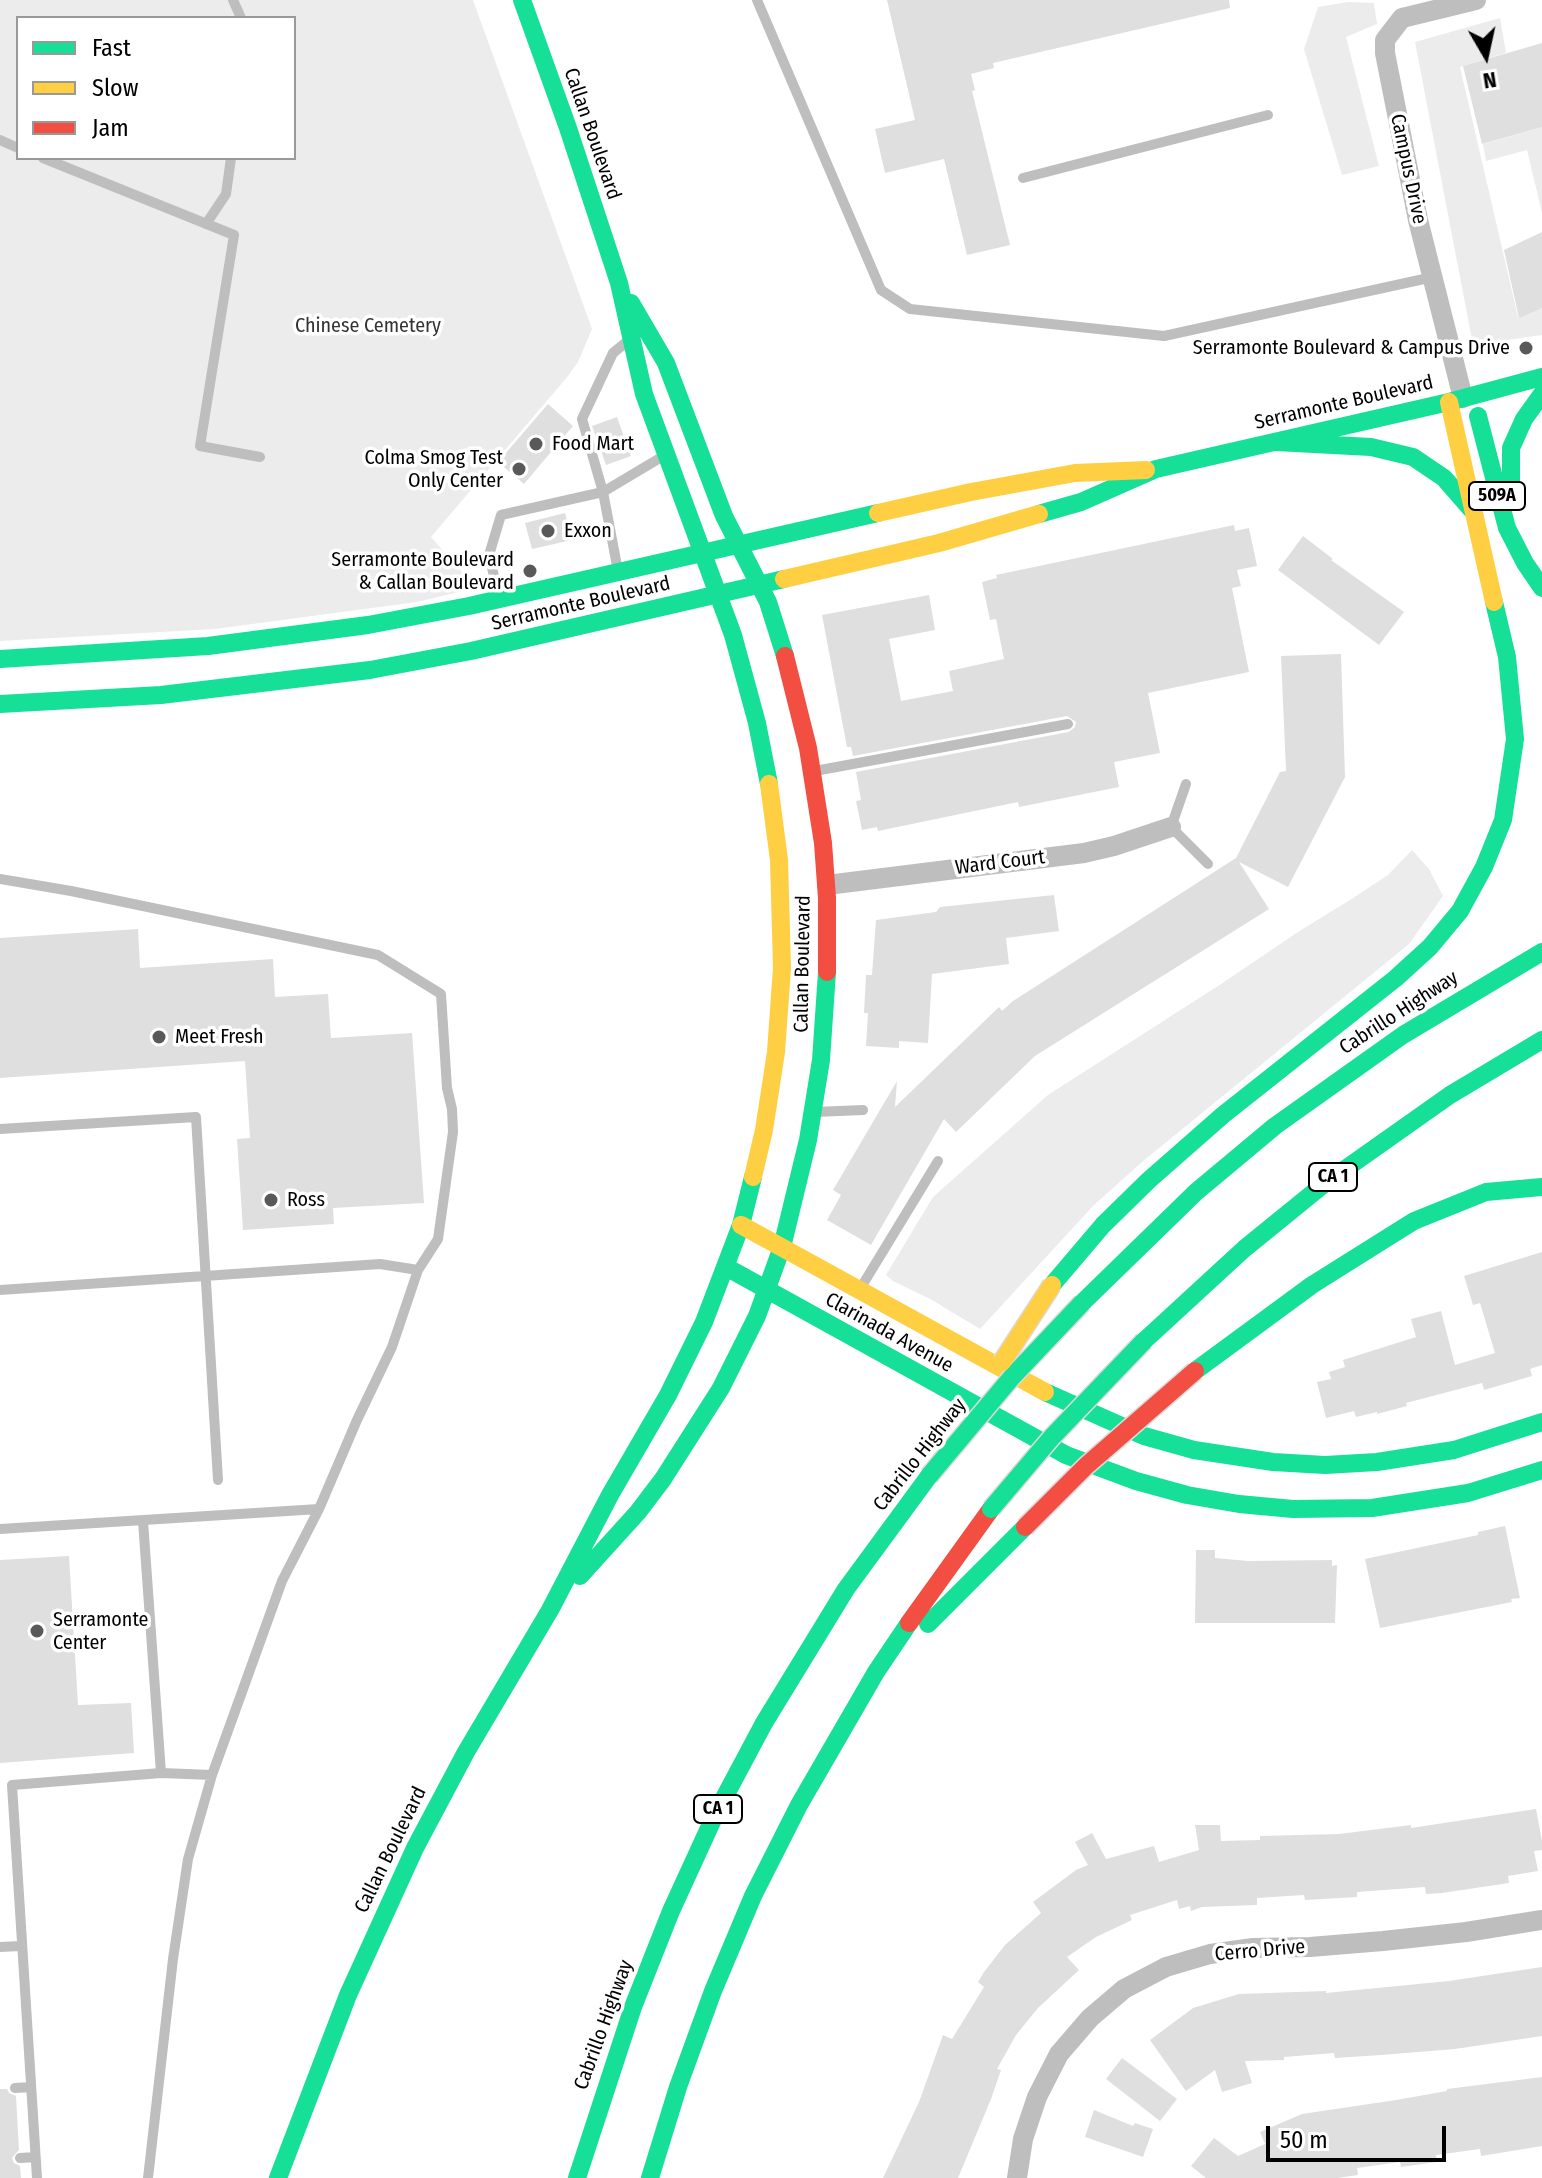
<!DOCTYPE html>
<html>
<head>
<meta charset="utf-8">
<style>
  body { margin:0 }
  #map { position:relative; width:1542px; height:2178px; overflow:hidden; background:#fff; font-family:"Fira Sans Condensed",sans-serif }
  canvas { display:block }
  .legend { position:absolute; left:16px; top:16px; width:280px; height:144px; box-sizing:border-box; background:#fff; border:2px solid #999; margin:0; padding:10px 14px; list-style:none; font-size:24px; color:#000 }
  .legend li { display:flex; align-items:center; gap:16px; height:40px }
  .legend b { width:40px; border:2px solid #999 }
  .north { position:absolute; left:1446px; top:16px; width:80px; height:80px; -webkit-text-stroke:6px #fff; paint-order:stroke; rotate:171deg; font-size:22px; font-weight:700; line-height:32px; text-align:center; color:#000 }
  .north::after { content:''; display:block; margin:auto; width:28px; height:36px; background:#000; clip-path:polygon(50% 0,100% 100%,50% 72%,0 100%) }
  .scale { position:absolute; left:1266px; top:2126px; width:180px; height:36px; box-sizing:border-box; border:4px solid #000; border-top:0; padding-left:10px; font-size:24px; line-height:28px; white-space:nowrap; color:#000; -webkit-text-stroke:6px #fff; paint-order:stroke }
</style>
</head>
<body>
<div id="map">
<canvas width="1542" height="2178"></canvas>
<ul class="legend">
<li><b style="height:10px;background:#16e098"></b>Fast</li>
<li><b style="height:10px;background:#ffcf43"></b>Slow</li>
<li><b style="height:10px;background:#f24e42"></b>Jam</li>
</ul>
<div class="north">N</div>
<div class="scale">50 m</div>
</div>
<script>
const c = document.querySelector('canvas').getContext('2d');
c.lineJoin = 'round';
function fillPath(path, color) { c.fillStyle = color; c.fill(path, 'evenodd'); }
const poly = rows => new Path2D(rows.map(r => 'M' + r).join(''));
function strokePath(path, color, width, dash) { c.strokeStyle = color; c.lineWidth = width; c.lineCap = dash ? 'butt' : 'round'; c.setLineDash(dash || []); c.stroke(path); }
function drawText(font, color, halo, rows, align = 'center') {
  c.font = font + ' "Fira Sans Condensed",sans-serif'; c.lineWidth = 7; c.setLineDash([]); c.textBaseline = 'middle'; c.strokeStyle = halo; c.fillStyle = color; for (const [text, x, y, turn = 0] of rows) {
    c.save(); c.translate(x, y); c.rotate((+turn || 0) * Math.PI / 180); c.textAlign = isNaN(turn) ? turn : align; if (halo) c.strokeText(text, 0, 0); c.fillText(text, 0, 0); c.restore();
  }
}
const green = poly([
  [0,0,473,0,592,329,578,362,568,376,431,537,476,588,417,602,215,629,0,641],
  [18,18,294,18,294,158,18,158],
  [1348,2,1374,3,1377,24,1346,37,1379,166,1342,175,1304,49,1318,7],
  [1500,18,1506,53,1460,67,1518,317,1542,308,1542,335,1473,345,1415,42],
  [1542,127,1542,213,1527,150,1486,161,1483,144],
  [1412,850,1429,869,1443,896,1409,944,1142,1162,1093,1206,980,1329,932,1300,893,1281,886,1275,933,1197,1048,1095,1221,984,1301,930,1350,900,1388,875]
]);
const building = poly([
  [887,0,1229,0,1230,8,993,63,994,68,971,74,975,90,972,91,1010,245,967,255,944,159,885,173,875,129,915,120],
  [1542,43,1542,127,1482,144,1463,66],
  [1542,232,1542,308,1519,318,1504,250],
  [548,404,573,426,524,484,498,462],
  [617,417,631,456,606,465,592,426],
  [565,513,572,540,532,549,525,523],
  [1234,525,1235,531,1249,528,1257,566,1237,570,1241,586,1232,588,1249,672,1148,693,1160,753,1114,762,1119,787,1019,807,1018,802,878,831,877,827,862,830,856,801,861,800,856,772,1069,732,1075,727,1076,722,1067,716,853,756,851,747,847,747,822,615,929,595,935,630,889,639,901,701,953,691,949,671,1004,659,996,619,990,620,982,582,997,578,996,575],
  [1303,536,1333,559,1331,560,1404,612,1379,645,1278,570],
  [1341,654,1345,777,1288,887,1239,862,1269,909,1035,1056,956,1132,944,1119,871,1245,827,1220,841,1195,833,1190,897,1081,895,1107,999,1007,1002,1011,1013,1001,1236,858,1280,772,1286,771,1281,656],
  [1054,895,1059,931,1006,938,1009,964,932,974,928,1043,899,1041,899,1048,866,1046,868,1013,864,1013,866,975,872,975,876,920,936,912,940,907],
  [138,929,140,968,273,959,275,997,328,994,331,1038,412,1033,424,1203,333,1208,334,1224,243,1230,237,1139,250,1138,245,1061,0,1078,0,938],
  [1542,1252,1542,1365,1530,1369,1532,1376,1484,1390,1482,1383,1406,1403,1407,1406,1377,1414,1377,1412,1356,1417,1354,1411,1326,1418,1317,1382,1331,1379,1329,1372,1345,1367,1343,1360,1416,1337,1411,1319,1441,1311,1455,1365,1495,1353,1480,1303,1473,1305,1464,1276],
  [1505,1526,1520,1598,1511,1599,1512,1602,1380,1628,1365,1559,1478,1535,1478,1532],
  [1196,1550,1215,1550,1215,1558,1248,1561,1332,1560,1332,1566,1337,1565,1335,1623,1195,1623],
  [69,1556,78,1705,131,1703,134,1753,0,1763,0,1560],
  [1536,1809,1542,1841,1542,1850,1534,1851,1538,1871,1508,1876,1509,1883,1442,1893,1426,1894,1425,1887,1357,1892,1357,1897,1305,1900,1304,1895,1257,1898,1257,1905,1202,1907,1191,1911,1190,1906,1179,1909,1177,1900,1130,1915,1132,1920,1096,1937,1067,1957,1079,1970,1038,2008,1016,2035,997,2069,1001,2070,991,2099,958,2178,883,2178,919,2102,943,2035,952,2039,984,1987,978,1982,984,1972,1005,1945,1041,1913,1033,1902,1076,1870,1088,1865,1075,1842,1092,1833,1106,1859,1154,1846,1159,1862,1199,1850,1195,1825,1220,1825,1221,1841,1260,1840,1260,1836,1339,1834,1411,1825,1411,1828],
  [1542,1967,1542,2036,1455,2049,1381,2055,1335,2058,1334,2053,1284,2057,1284,2060,1245,2061,1252,2083,1222,2092,1215,2070,1186,2091,1150,2040,1193,2008,1239,1994,1326,1991,1326,1993,1449,1981],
  [1122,2058,1177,2099,1160,2121,1106,2079],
  [1542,2077,1542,2146,1481,2156,1480,2149,1436,2155,1437,2162,1401,2167,1400,2162,1357,2168,1358,2175,1337,2178,1206,2178,1191,2166,1214,2138,1238,2156,1265,2144,1260,2132,1302,2114,1396,2100,1447,2091,1447,2089],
  [0,2089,7,2089,9,2093,16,2096,19,2150,12,2158,14,2163,20,2166,21,2178,0,2178],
  [1094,2110,1133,2126,1135,2123,1153,2129,1143,2157,1085,2137]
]);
const lane = poly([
  [233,0,241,18],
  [757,0,881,290,910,309,1164,336,1433,277],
  [0,140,18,148],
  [43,158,234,235,200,446,260,457],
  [1023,178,1268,115],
  [206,224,226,194,231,158],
  [618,571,603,492,665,455],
  [499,597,489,555,501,515,603,492,582,419,613,353,629,340],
  [815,771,1068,724],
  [1186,784,1171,827,1208,864],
  [0,879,71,891,378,955,441,994,447,1088,452,1109,453,1132,438,1239,418,1270,392,1347,357,1420,319,1509,282,1581,212,1775,188,1859,173,1959,148,2178],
  [815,1112,863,1110],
  [0,1129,196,1117,218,1480],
  [860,1289,938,1161],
  [0,1290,380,1264,418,1270],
  [143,1521,161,1773],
  [0,1529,319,1509],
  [0,1947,21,1946],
  [15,2088,31,2087],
  [20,2158,35,2157],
  [37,2178,12,1785,161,1773,212,1775]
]);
const street = poly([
  [1463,398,1418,220,1385,53,1385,40,1402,18,1476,0],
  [827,885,1084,853,1114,846,1171,827],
  [1017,2178,1023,2139,1037,2097,1059,2054,1090,2018,1124,1989,1166,1967,1210,1954,1253,1948,1310,1947,1383,1941,1466,1932,1542,1920]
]);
const fast = poly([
  [522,0,568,128,619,283,644,394,733,635,757,723,769,784],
  [631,303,666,363,724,516,768,602,785,656],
  [1478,416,1507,528,1525,563,1542,588],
  [1276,442,1371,447,1413,457,1444,478,1471,509],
  [1511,498,1511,448,1524,419,1542,394],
  [1039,514,1081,502,1156,469,1449,402,1542,377],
  [0,659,208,646,368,625,469,606,878,513],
  [0,704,161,695,370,670,471,651,784,579],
  [726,1267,1066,1455,1136,1481,1187,1495,1239,1504,1293,1509,1372,1508,1468,1493,1542,1470],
  [1052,1285,1103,1225,1149,1180,1223,1115,1396,978,1430,947,1460,911,1484,867,1503,820,1515,739,1507,657,1494,602],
  [1082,1303,1196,1192,1275,1126,1403,1035,1542,952],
  [1144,1341,1244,1249,1324,1184,1450,1095,1542,1040],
  [1195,1371,1312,1285,1414,1221,1486,1192,1542,1187],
  [1045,1392,1144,1436,1194,1450,1273,1462,1325,1465,1377,1462,1454,1450,1542,1422],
  [580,1576,638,1512,663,1479,721,1388,757,1316,782,1247,808,1140,821,1060,827,972],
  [928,1624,1025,1527],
  [278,2178,348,1995,415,1848,466,1752,550,1610,610,1495,668,1395,704,1322,741,1225,753,1177],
  [577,2178,633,2007,671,1911,715,1815,764,1723,846,1589,929,1476],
  [650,2178,678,2087,713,1991,753,1896,799,1805,876,1672,909,1623]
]);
const slow = poly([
  [1449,402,1494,602],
  [878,513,971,492,1075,473,1146,470],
  [784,579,939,543,1039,514],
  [753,1177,764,1130,776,1052,782,968,779,860,769,784],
  [741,1225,1045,1392]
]);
const jam = poly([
  [785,656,808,748,823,843,827,898,827,972],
  [909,1623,991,1509]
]);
const fastBridge = poly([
  [929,1476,1012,1377,1082,1303],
  [991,1509,1052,1437,1144,1341]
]);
const slowBridge = poly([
  [1002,1362,1052,1285]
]);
const jamBridge = poly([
  [1025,1527,1086,1466,1195,1371]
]);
const markers = [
  [1526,348,8,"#595959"],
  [536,444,8,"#595959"],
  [519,469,8,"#595959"],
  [548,531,8,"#595959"],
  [530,571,8,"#595959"],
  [159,1037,8,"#595959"],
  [271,1200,8,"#595959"],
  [37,1631,8,"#595959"]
];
const shields = [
  [1497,496,56],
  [1333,1177,48],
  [718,1809,48]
];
const shieldNames = [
  ["509A",1497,496],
  ["CA 1",1333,1177],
  ["CA 1",718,1809]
];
const streetNames = [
  ["Callan Boulevard",592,134,71],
  ["Campus Drive",1408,169,78],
  ["Serramonte Boulevard",1344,403,-13],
  ["Serramonte Boulevard",581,604,-13],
  ["Ward Court",1000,863,-7],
  ["Callan Boulevard",803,964,-89],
  ["Cabrillo Highway",1399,1013,-33],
  ["Clarinada Avenue",889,1333,29],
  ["Cabrillo Highway",920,1455,-52],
  ["Callan Boulevard",391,1850,-64],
  ["Cerro Drive",1260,1951,-5],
  ["Cabrillo Highway",604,2025,-70]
];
const parkNames = [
  ["Chinese Cemetery",368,326]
];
const poiNames = [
  ["Serramonte Boulevard & Campus Drive",1510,348,"right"],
  ["Food Mart",552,444],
  ["Colma Smog Test",503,458,"right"],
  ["Only Center",503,481,"right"],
  ["Exxon",564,531],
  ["Serramonte Boulevard",514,560,"right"],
  ["& Callan Boulevard",514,583,"right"],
  ["Meet Fresh",175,1037],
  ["Ross",287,1200],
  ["Serramonte",53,1620],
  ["Center",53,1643]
];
fillPath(green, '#ececec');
fillPath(building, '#dfdfdf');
strokePath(lane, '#bebebe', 10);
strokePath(street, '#bebebe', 20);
strokePath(fast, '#16e098', 18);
strokePath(slow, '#ffcf43', 18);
strokePath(jam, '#f24e42', 18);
strokePath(fastBridge, '#dbdbdb', 21, []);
strokePath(slowBridge, '#dbdbdb', 21, []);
strokePath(jamBridge, '#dbdbdb', 21, []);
strokePath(fastBridge, '#16e098', 18);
strokePath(slowBridge, '#ffcf43', 18);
strokePath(jamBridge, '#f24e42', 18);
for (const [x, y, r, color] of markers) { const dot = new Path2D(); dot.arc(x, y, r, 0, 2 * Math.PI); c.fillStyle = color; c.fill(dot); strokePath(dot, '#fff', 3); }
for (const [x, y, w] of shields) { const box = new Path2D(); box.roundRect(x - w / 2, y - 14, w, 28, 6); c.fillStyle = '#fff'; c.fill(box); strokePath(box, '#000', 2); }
drawText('bold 18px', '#000', null, shieldNames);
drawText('20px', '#000', '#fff', streetNames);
drawText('20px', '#333', '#fff', parkNames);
drawText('20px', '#000', '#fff', poiNames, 'left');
</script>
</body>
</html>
